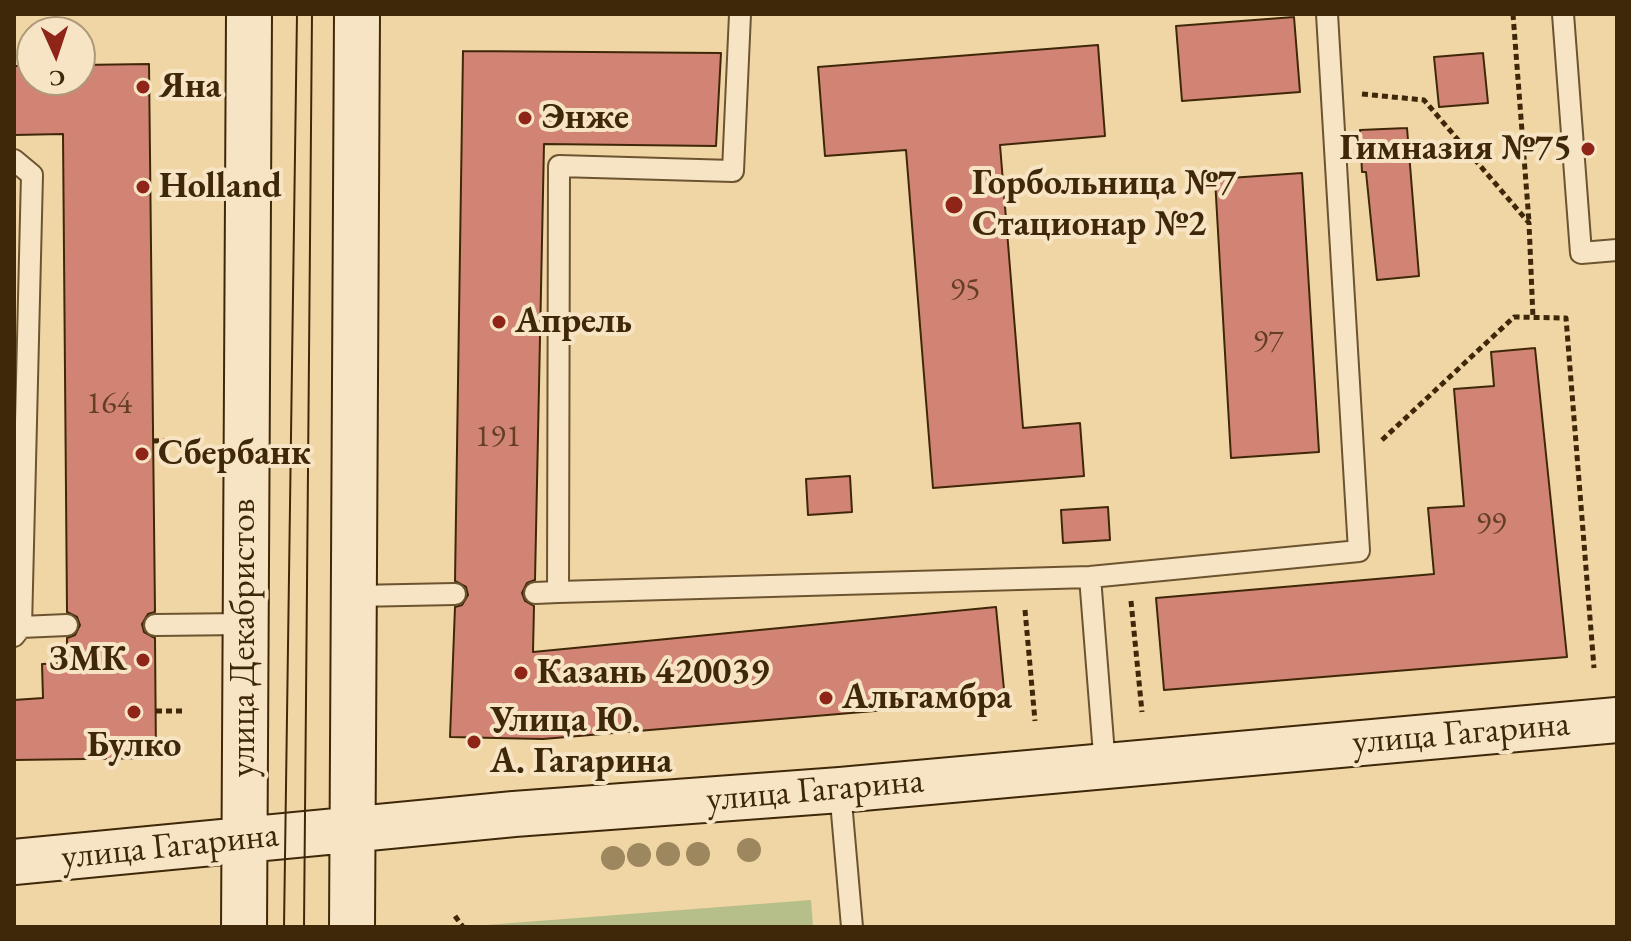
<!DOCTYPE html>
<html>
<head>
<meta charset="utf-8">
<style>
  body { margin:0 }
  #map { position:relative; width:1631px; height:941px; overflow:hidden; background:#f1d6a5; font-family:"EB Garamond",serif }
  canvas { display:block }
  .frame { position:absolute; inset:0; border:16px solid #3f2809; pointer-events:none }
  .north { position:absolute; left:16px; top:16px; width:80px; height:80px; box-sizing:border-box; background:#f6e4c4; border:2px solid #ad9979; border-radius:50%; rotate:177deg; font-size:22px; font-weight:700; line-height:32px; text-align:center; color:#3f2809 }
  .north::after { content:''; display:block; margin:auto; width:28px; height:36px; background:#8f2418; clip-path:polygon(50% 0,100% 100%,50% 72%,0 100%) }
</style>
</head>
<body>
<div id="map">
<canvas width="1631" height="941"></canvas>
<div class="frame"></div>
<div class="north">С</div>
</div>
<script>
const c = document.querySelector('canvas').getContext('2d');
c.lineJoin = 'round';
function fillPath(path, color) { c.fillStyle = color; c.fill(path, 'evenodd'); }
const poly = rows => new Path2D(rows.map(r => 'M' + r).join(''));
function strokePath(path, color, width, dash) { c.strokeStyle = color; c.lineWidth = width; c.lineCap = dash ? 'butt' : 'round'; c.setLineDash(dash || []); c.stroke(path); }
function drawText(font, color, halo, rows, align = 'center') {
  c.font = font + ' "EB Garamond",serif'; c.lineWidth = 8; c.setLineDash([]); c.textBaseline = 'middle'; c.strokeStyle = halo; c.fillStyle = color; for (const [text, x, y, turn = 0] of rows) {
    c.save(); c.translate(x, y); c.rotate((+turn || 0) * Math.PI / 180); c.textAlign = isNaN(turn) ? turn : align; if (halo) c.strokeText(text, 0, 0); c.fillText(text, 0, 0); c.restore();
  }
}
const green = poly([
  [811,900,813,927,472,927,473,926]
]);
const building = poly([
  [1294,17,1300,92,1182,101,1176,26,1294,17],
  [1098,45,1105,136,1000,145,1023,428,1080,423,1084,476,933,488,906,150,825,156,818,67,1098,45],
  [463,51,721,53,716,146,544,144,535,580,527,583,522,593,525,601,534,606,533,652,996,607,1005,700,543,739,450,737,455,607,462,605,468,595,466,587,455,581,463,51],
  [1483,53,1488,103,1439,107,1434,57,1483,53],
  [149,64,155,612,148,614,142,624,144,632,155,638,156,758,14,760,14,700,43,698,42,664,67,663,67,638,75,635,80,625,77,617,67,612,63,134,14,135,14,66,32,66,32,80,80,80,80,65,149,64],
  [1407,128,1419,276,1377,280,1366,172,1362,172,1360,130,1407,128],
  [1302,173,1319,452,1231,458,1215,179,1302,173],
  [1535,348,1567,657,1164,690,1156,598,1434,574,1428,508,1464,506,1454,389,1494,386,1491,352,1535,348],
  [850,476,852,512,808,515,806,479,850,476],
  [1108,507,1110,540,1063,543,1061,510,1108,507]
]);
const path = poly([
  [1513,14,1529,222],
  [1362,94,1424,100,1529,223,1533,318],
  [1382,440,1514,317,1566,318,1594,668],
  [153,441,179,440],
  [1131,601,1142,712],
  [1025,610,1035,721],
  [156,711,186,711],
  [455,916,463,927]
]);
const lane = poly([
  [740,14,733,171,559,166,558,592,1090,577,1359,551,1327,14],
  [1563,14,1581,253,1617,250],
  [14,160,32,175,21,627,14,636],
  [1090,577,1105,767],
  [535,593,558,592],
  [355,596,455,594],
  [155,625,244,624],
  [21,627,67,625],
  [840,790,852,927]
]);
const secondary = poly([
  [14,862,514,814,840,790,1617,720],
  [244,927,249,14],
  [352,927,357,14]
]);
const tram = poly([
  [284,927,297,14],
  [304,927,312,14]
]);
const trees = [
  [749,850],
  [668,854],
  [698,854],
  [639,855],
  [613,858]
];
const markers = [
  [143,87,8,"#8f2418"],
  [525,118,8,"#8f2418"],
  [1588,149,8,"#8f2418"],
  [143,187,8,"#8f2418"],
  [954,205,10,"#8f2418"],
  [499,322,8,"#8f2418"],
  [142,454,8,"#8f2418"],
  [143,660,8,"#8f2418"],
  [521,673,8,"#8f2418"],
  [826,698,8,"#8f2418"],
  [134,712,8,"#8f2418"],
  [474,742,8,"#8f2418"]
];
const numberNames = [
  ["95",965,290],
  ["97",1268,342],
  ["164",109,404],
  ["191",498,437],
  ["99",1491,524]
];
const poiNames = [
  ["Яна",159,87],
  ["Энже",541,118],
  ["Гимназия №75",1572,149,"right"],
  ["Горбольница №7",972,184],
  ["Стационар №2",972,225],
  ["Holland",159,187],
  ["Апрель",515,322],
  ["Сбербанк",158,454],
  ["ЗМК",127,660,"right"],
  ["Казань 420039",537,673],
  ["Альгамбра",842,698],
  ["Улица Ю.",490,721],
  ["А. Гагарина",490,762],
  ["Булко",134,746,"center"]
];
const streetNames = [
  ["улица Декабристов",244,638,-90],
  ["улица Гагарина",1461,734,-5],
  ["улица Гагарина",815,791,-5],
  ["улица Гагарина",170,847,-6]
];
fillPath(green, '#b6be8a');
fillPath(building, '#d18374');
strokePath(building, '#3f2809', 2);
strokePath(lane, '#6c5430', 24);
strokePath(secondary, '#3f2809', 48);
strokePath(path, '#3f2809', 5, [6, 4]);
strokePath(lane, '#f6e4c4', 20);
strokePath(secondary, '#f6e4c4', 44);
strokePath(tram, '#3f2809', 2);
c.fillStyle = '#9c875e';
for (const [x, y] of trees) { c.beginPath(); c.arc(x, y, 12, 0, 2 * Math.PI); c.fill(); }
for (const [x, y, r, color] of markers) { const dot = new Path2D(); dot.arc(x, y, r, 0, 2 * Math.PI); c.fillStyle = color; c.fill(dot); strokePath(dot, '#f6e4c4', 3); }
drawText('32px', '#643f24', null, numberNames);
drawText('bold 36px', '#3f2809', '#f6e4c4', poiNames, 'left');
drawText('36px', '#3f2809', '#f6e4c4', streetNames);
</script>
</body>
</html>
